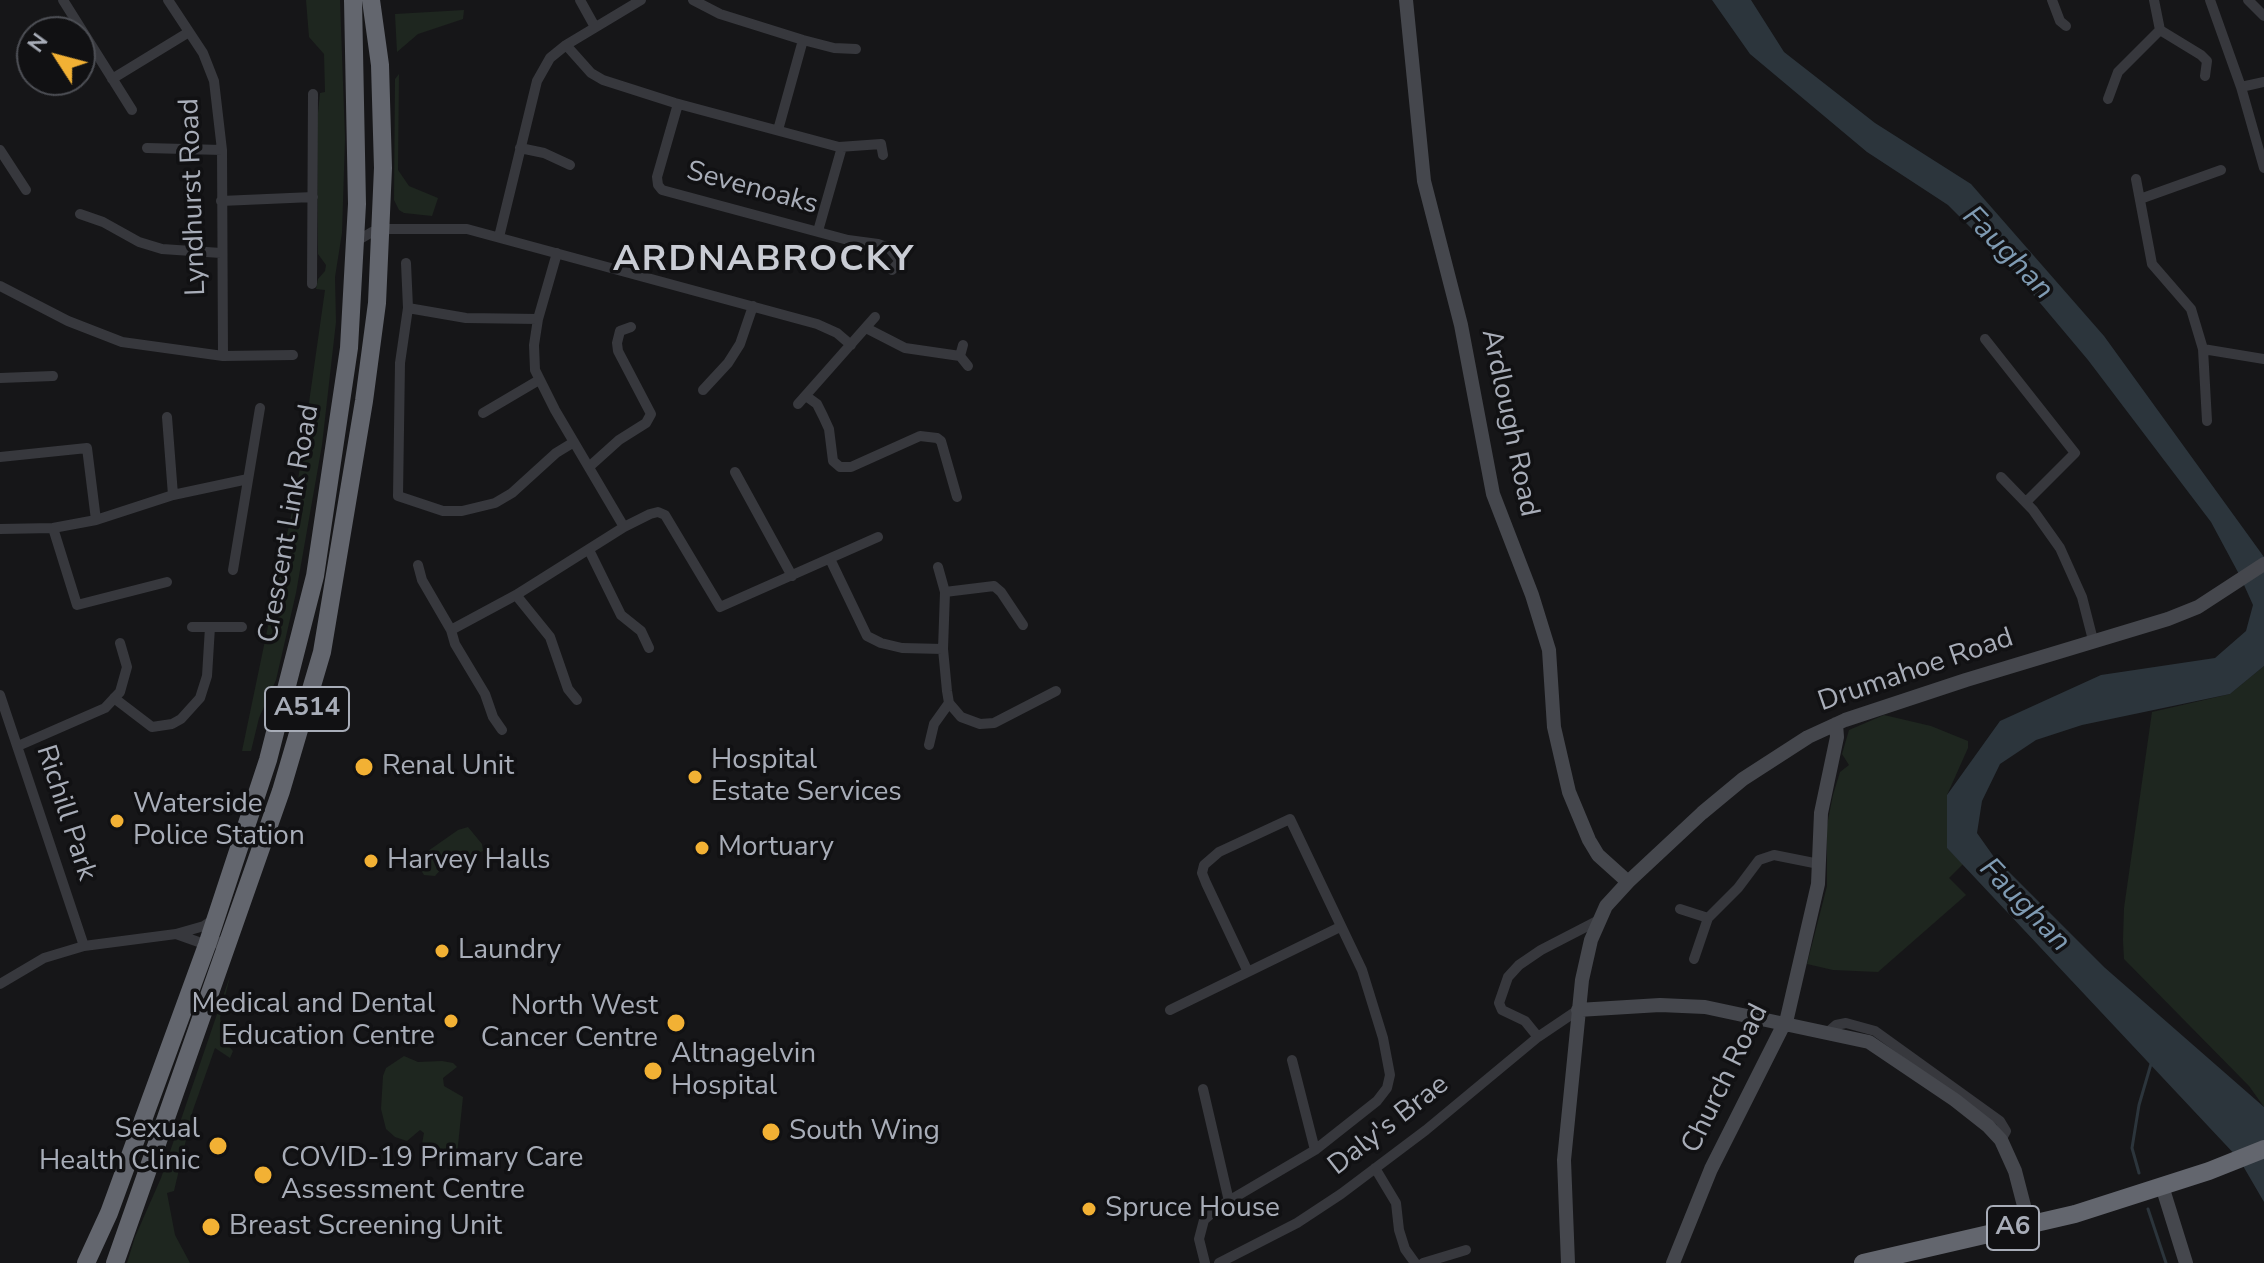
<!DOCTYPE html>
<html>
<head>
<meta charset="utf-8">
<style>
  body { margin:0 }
  #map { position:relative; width:2264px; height:1263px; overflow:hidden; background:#161618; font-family:"Nunito Sans",sans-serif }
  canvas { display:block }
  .north { position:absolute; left:16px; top:16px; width:80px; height:80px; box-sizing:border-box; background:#111113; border:2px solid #4d4f55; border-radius:50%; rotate:306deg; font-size:22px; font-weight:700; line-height:32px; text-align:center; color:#a8adb8 }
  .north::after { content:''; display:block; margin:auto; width:28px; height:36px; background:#f2b134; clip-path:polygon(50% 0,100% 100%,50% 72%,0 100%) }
</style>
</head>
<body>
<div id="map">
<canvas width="2264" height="1263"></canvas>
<div class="north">N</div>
</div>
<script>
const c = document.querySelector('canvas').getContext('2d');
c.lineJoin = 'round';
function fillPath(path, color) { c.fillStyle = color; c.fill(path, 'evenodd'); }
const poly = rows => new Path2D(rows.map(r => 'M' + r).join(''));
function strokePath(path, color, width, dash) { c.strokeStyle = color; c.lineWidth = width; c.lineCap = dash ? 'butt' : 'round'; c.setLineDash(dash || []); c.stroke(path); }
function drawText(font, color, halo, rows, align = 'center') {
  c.font = font + ' "Nunito Sans",sans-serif'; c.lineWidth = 7; c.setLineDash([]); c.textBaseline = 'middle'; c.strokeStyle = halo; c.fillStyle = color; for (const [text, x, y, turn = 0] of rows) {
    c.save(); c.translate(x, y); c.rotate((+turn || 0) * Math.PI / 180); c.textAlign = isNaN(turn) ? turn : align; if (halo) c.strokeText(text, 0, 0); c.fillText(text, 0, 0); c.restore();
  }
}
const green = poly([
  [306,0,340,0,345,138,342,233,335,277,336,322,322,445,296,593,276,680,259,718,251,751,242,751,297,487,325,290,316,289,318,279,325,271,326,265,318,254,317,123,320,93,325,92,324,54,309,37],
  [464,10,463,19,418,34,397,52,395,14],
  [399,74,398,170,409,186,438,198,432,216,404,213,399,210,394,200,395,79],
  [2264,666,2264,1107,2249,1086,2124,959,2123,940,2124,908,2152,712,2230,694],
  [1884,715,1931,726,1968,741,1968,748,1947,795,1947,848,1963,864,1949,878,1966,895,1878,972,1833,970,1807,964,1827,886,1827,825,1833,795,1840,772,1849,765,1842,754,1849,730],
  [468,827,482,844,483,851,469,857,452,857,435,876,424,875,421,870,428,851,458,830],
  [230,976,220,1018,224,1041,233,1051,230,1058,215,1048,193,1110,174,1191,167,1193,175,1235,190,1263,127,1263,135,1237,161,1178],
  [404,1056,418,1062,442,1061,453,1063,457,1067,443,1078,444,1086,463,1097,457,1155,452,1162,427,1153,422,1144,424,1133,420,1130,407,1141,395,1137,386,1129,381,1109,383,1076,386,1068]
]);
const water = poly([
  [1712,0,1751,0,1784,52,1875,123,1971,184,2104,336,2264,557,2264,666,2230,694,2082,725,2036,740,2000,764,1982,801,1977,833,1994,857,2104,967,2264,1107,2264,1202,2239,1159,1947,848,1947,795,2000,721,2101,675,2215,658,2246,631,2253,605,2240,576,2211,522,2088,360,2009,266,1948,205,1867,152,1750,54]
]);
const stream = poly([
  [2139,1173,2132,1148,2139,1105,2151,1064],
  [2148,1209,2166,1263]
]);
const street = poly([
  [63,0,132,110],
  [168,0,203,53,214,81,222,150,223,356],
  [580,0,595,27],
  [693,0,720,14,803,40,834,48,856,49],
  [2052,0,2060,21,2066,26],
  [2154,0,2160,30,2201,55,2207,61,2205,76],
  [2210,0,2241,87,2264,168],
  [2248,0,2264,16],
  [566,45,591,73,603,80,675,103,839,147,881,144,883,155],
  [112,79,189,32],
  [2241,87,2264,82],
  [2108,99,2118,72,2160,30],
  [678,104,657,177,658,185,662,190,848,240,878,244,889,248,900,261,892,270],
  [778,130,803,40],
  [147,148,222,150],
  [520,148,544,153,570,165],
  [0,150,26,190],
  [2136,179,2152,264,2191,309,2203,349,2207,421],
  [2140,199,2221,170],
  [221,201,313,197],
  [80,214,103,222,139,242,162,249,221,253],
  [818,231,842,147],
  [499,237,537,81,550,58,566,45,641,0],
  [355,242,372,232,389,229,467,229,817,324,837,333,851,345],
  [557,253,538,319,534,345,535,370,555,410,624,527],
  [406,263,408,308,400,363,398,496,443,511,462,511,495,503,512,493,556,453,574,442],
  [312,284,313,94],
  [0,286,68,321,122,342,223,356,293,355],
  [408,308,466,318,538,319],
  [866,328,905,348,960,356],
  [1985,339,2075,453,2026,502],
  [963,345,960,356,968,366],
  [2203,349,2264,359],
  [0,378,53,376],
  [703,390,728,363,740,344,753,306],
  [806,396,817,404,823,416,829,429,833,461,840,467,851,467,920,436,937,438,941,441,957,497],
  [798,404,875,317],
  [483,413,539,380],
  [167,417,173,495],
  [0,457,87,448,96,520],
  [589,467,619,440,646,423,651,414,618,351,617,343,620,331,631,327],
  [735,472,792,576],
  [2001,477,2033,510,2060,548,2082,597,2093,640],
  [53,528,77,605,167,582],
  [0,529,53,528,96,520,173,495,248,479],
  [589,550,621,615,641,631,649,648],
  [830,559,867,636,881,643,902,648,943,649],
  [418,565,422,580,451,630,455,644,485,694,493,717,502,730],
  [938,567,945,592,943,649,947,691,949,703,961,717,980,724,994,723,1056,691],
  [233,570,260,408],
  [945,592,994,586,1001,592,1023,625],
  [516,595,550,637,568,689,577,700],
  [192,627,242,627],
  [451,630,516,595,624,527,650,514,658,512,665,515,720,607,878,537],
  [0,695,84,946],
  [114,698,152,727,172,724,181,719,200,698,207,676,210,627],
  [929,745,934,724,949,703],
  [18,746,105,708,120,692,127,667,120,643],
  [1680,909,1708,918],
  [176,934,207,945,229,940],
  [1694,959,1708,918,1738,888,1759,860,1774,855,1819,864],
  [0,984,44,958,84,946,176,934,204,926,213,920],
  [1170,1010,1340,927],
  [1828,1032,1836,1025,1846,1023,1875,1031,2000,1121,2006,1131,2001,1140],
  [1538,1037,1525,1021,1502,1010,1499,1003,1508,977,1519,965,1541,950,1601,919],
  [1292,1060,1315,1150],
  [1203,1089,1229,1201],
  [1375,1168,1396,1203,1399,1230,1405,1249,1415,1263],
  [1205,1263,1199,1239,1204,1220,1220,1206,1315,1150,1377,1101,1387,1088,1390,1075,1383,1038,1362,970,1290,819,1219,852,1204,865,1202,873,1206,883,1248,972],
  [1219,1263,1297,1223,1341,1194,1426,1130,1538,1037,1578,1010],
  [1423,1263,1466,1250]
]);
const secondary = poly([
  [1406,0,1424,181,1461,325,1493,494,1532,595,1549,650,1554,727,1569,792,1589,840,1598,855,1628,882],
  [1578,1010,1660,1005,1705,1007,1869,1042,1955,1100,1988,1126,2001,1140,2015,1171,2029,1225],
  [2162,1186,2186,1263],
  [1568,1263,1564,1160,1582,980,1591,940,1606,906,1628,882,1702,813,1743,779,1808,737,1845,720,1966,680,2168,619,2198,607,2264,564],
  [1673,1263,1711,1169,1787,1018,1818,884,1821,813,1837,737,1836,724]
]);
const highway = poly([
  [86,1263,109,1213,207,945,268,760,315,576,349,348,357,204,353,0],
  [115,1263,281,791,322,652,364,401,377,303,383,168,380,65,371,0],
  [1863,1263,2075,1214,2209,1171,2264,1149]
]);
const markers = [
  [364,767,10,"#f2b134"],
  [695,777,8,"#f2b134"],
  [117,821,8,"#f2b134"],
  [702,848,8,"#f2b134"],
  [371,861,8,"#f2b134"],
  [442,951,8,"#f2b134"],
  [451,1021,8,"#f2b134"],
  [676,1023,10,"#f2b134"],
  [653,1071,10,"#f2b134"],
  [771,1132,10,"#f2b134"],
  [218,1146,10,"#f2b134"],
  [263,1175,10,"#f2b134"],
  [1089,1209,8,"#f2b134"],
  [211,1227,10,"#f2b134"]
];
const shields = [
  [307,709,84],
  [2013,1228,52]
];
const shieldNames = [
  ["A514",307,709],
  ["A6",2013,1228]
];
const streetNames = [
  ["Sevenoaks",752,189,15],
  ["Lyndhurst Road",194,197,-92],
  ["Ardlough Road",1509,423,78],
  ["Crescent Link Road",290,524,-80],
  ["Drumahoe Road",1916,671,-19],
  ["Richill Park",65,813,72],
  ["Church Road",1726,1079,-64],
  ["Daly's Brae",1389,1126,-38]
];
const poiNames = [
  ["Hospital",711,761],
  ["Estate Services",711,793],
  ["Renal Unit",382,767],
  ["Waterside",133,805],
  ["Police Station",133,837],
  ["Mortuary",718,848],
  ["Harvey Halls",387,861],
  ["Laundry",458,951],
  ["Medical and Dental",435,1005,"right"],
  ["Education Centre",435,1037,"right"],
  ["North West",658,1007,"right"],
  ["Cancer Centre",658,1039,"right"],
  ["Altnagelvin",671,1055],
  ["Hospital",671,1087],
  ["Sexual",200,1130,"right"],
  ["Health Clinic",200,1162,"right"],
  ["South Wing",789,1132],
  ["COVID-19 Primary Care",281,1159],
  ["Assessment Centre",281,1191],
  ["Spruce House",1105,1209],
  ["Breast Screening Unit",229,1227]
];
const waterNames = [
  ["Faughan",2007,254,46],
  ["Faughan",2024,906,46]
];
const districtNames = [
  ["ARDNABROCKY",764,261]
];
fillPath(green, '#1e261f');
fillPath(water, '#2c353c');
strokePath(stream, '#2c353c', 3);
strokePath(street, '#37383d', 10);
strokePath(secondary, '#45474d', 14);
strokePath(highway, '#63666e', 18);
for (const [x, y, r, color] of markers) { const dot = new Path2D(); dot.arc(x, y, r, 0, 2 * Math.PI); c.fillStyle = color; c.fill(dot); strokePath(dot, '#111113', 3); }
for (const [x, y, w] of shields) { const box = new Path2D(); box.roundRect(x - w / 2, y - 22, w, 44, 6); c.fillStyle = '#111113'; c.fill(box); strokePath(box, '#a8adb8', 2); }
drawText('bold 26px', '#a8adb8', null, shieldNames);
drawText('28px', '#a8adb8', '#111113', streetNames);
drawText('28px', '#a8adb8', '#111113', poiNames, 'left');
drawText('italic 30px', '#7f9bb3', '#111113', waterNames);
c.letterSpacing = '2px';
drawText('bold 36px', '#c9ccd4', '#111113', districtNames);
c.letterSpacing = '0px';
</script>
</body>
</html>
